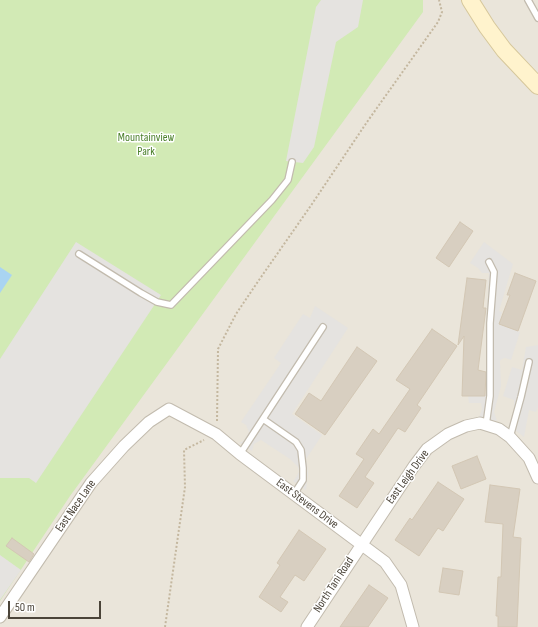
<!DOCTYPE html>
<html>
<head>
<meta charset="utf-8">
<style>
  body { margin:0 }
  #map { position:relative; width:538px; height:627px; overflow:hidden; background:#f6f3ec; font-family:"Sofia Sans Condensed",sans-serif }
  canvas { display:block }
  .scale { position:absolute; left:8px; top:601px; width:93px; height:18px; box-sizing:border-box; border:2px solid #4b4439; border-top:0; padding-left:5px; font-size:12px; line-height:14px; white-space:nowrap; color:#4b4439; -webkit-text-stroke:3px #fff; paint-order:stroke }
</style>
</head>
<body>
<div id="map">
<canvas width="538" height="627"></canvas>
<div class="scale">50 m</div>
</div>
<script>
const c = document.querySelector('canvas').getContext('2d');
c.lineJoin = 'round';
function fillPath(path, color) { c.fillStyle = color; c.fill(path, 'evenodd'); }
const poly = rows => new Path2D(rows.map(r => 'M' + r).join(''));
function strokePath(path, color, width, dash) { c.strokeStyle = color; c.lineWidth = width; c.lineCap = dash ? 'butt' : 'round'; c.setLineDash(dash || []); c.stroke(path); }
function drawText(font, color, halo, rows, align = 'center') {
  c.font = font + ' "Sofia Sans Condensed",sans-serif'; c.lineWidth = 3; c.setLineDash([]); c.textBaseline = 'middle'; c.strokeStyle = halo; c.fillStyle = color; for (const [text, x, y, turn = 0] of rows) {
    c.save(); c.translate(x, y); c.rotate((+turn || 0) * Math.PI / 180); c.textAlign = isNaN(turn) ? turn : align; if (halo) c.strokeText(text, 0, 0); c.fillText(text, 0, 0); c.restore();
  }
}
const residential = poly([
  [0,0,538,0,538,627,0,627]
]);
const green = poly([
  [0,0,423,0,423,12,70,496,0,601]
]);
const parking = poly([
  [321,0,363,0,358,27,336,42,314,147,303,163,286,161,316,7],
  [76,242,161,295,36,483,29,478,0,478,0,359],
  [484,242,513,264,499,311,502,312,499,324,520,332,511,360,505,358,502,359,500,361,501,386,494,412,497,421,479,418,482,409,481,403,469,403,468,396,485,396,485,394,489,394,486,330,489,273,482,273,478,268,470,263],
  [315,306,348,328,292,414,322,435,306,459,308,473,306,490,293,481,295,479,299,472,298,467,290,459,261,440,254,444,252,451,239,442,242,442,245,439,249,432,246,425,241,422,281,363,274,358,303,314,310,318],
  [538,345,538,407,536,412,529,410,524,437,509,425,514,412,514,400,503,396,512,367,522,370,526,347],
  [0,555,21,570,0,600]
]);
const water = poly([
  [0,267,12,275,0,293]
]);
const building = poly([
  [460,222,473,231,449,267,436,258,460,222],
  [515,273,536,281,518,331,499,324,510,295,507,295,515,273],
  [467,278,486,280,483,308,486,308,478,370,486,372,485,396,462,396,464,336,458,345,467,278],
  [432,329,457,346,417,405,421,408,405,432,398,428,365,477,374,483,357,508,339,496,364,459,356,454,373,429,379,434,410,389,396,380,432,329],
  [357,347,377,361,325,435,295,414,309,393,321,401,357,347],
  [477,456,486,479,461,489,452,466,477,456],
  [438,482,464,499,443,531,438,528,419,556,395,540,410,518,412,520,438,482],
  [490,485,520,489,513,537,521,538,517,627,498,627,498,616,496,616,498,577,501,577,503,524,485,522,490,485],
  [299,530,326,549,304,581,295,575,280,597,288,602,281,612,259,597,280,565,277,563,299,530],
  [12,538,34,554,29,562,6,546,12,538],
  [443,568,463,571,459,595,439,592,443,568],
  [369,585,388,598,368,627,340,627,369,585]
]);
const path = poly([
  [217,421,218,349,236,314,259,280,312,204,367,122,438,22,442,12,439,0],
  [165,627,185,487,184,450,204,440]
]);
const lane = poly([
  [528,0,538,18],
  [79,254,141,293,157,302,171,305,272,200,288,180,292,162],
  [263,419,296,442,301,450,303,468,303,480,294,494],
  [486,425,490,396,490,323,494,272,489,262],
  [510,437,521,397,529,362],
  [240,454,323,327]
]);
const street = poly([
  [0,617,91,483,124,446,149,422,169,409,216,434,240,454,385,562,401,585,413,627],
  [307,627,414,466,427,449,448,434,466,426,480,423,499,429,510,437,529,458,538,478]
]);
const secondary = poly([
  [470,0,487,27,504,50,538,86]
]);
const parkNames = [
  ["Mountainview",146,138],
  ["Park",146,152]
];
const streetNames = [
  ["East Leigh Drive",408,477,-54],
  ["East Stevens Drive",307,504,37],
  ["East Nace Lane",76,506,-55],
  ["North Tani Road",334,585,-57]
];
fillPath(residential, '#eae5da');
fillPath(green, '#d2eab5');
fillPath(parking, '#e5e3e0');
fillPath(water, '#a9d4f2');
fillPath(building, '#d8cfc1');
strokePath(building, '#d3c7b4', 1);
strokePath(lane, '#c2bbae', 8);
strokePath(street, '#c2bbae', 13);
strokePath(secondary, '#d6c79b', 18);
strokePath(path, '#c4b79f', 2, [2, 2]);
strokePath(lane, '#fff', 5.5);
strokePath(street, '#fff', 11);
strokePath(secondary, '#fff3cd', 16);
drawText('12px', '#4a7f2a', '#fff', parkNames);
drawText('12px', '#4b4439', '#fff', streetNames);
</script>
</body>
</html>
